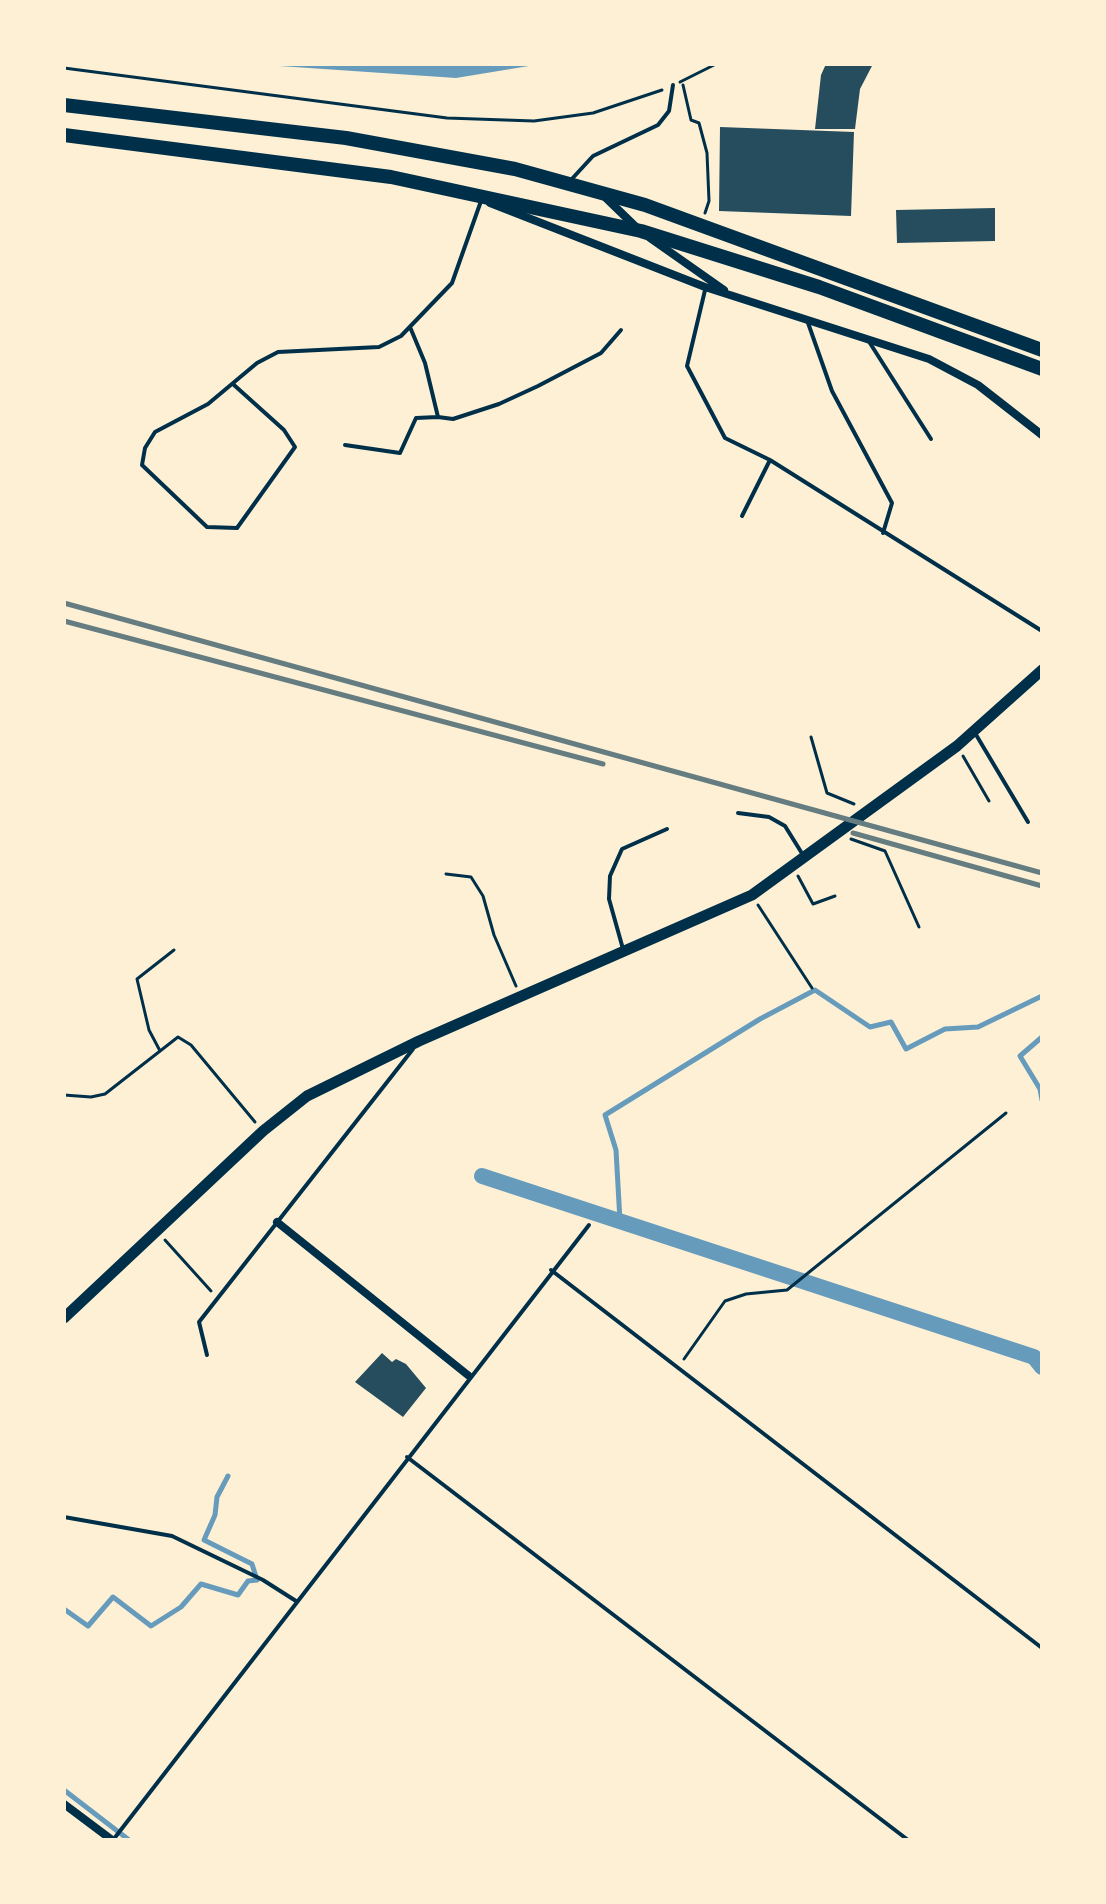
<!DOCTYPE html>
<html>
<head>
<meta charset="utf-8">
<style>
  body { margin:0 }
  #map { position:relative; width:1106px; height:1904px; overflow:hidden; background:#fdf0d5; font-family:"Open Sans",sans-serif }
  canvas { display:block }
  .frame { position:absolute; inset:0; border:66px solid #fdf0d5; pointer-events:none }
</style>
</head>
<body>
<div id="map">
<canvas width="1106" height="1904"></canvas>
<div class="frame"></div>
</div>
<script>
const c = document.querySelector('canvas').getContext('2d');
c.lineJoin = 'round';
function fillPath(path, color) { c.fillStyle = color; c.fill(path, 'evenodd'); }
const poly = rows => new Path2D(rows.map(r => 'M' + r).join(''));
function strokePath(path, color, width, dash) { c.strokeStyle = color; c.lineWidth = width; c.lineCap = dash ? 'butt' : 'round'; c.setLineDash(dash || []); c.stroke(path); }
const water = poly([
  [250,64,541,64,456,78]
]);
const stream = poly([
  [1042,1037,1020,1056,1040,1089,1042,1100],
  [620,1221,616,1150,605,1115,760,1019,815,990,870,1027,891,1022,906,1049,945,1029,978,1027,1042,996],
  [64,1609,88,1626,113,1597,151,1626,181,1607,201,1584,238,1595,248,1581,257,1580,252,1564,204,1540,215,1515,217,1497,228,1476],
  [64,1790,129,1840]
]);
const canal = poly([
  [482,1176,1034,1357,1042,1367]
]);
const building = poly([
  [826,64,873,64,860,89,855,129,815,129,821,75],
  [720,127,854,132,851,216,719,211],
  [995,208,995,241,897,243,896,210],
  [382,1353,392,1362,396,1359,406,1364,426,1388,403,1417,355,1382]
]);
const path = poly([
  [64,68,447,118,534,121,593,113,662,90],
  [680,82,716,64],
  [683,85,691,120,699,123,707,153,709,201,705,213],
  [811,737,827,793,854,804],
  [963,756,989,801],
  [851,839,885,851,919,927],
  [446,874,471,877,483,896,494,935,516,986],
  [798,876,813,904,835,896],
  [758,905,812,988],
  [159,1049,149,1030,137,979,174,950],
  [64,1095,91,1097,105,1094,178,1037,191,1045,255,1122],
  [165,1240,211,1291],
  [684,1359,725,1301,746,1294,787,1290,1006,1113]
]);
const service = poly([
  [570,181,593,156,658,125,669,111,673,85],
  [706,286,687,366,725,438,770,460],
  [807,320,832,391,892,503,883,533],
  [868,340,931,439],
  [234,385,284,430,295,447,237,528,207,527,142,465,145,448,155,432,208,404,257,363,278,352,379,347,401,336,452,283,481,201],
  [438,417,453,419,499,404,538,386,601,353,621,330],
  [345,445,400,453,416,418,438,417,425,363,410,327],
  [742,516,770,460,1042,631],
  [975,733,1028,822],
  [738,813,769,817,785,826,803,855],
  [623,949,609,899,610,876,622,849,667,829],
  [551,1270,1042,1648],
  [207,1355,199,1322,413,1049],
  [407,1457,908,1840],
  [64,1517,172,1536,263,1580,296,1601],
  [113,1840,589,1225]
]);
const minor = poly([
  [606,198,636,227],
  [490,203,705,287,929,359,978,385,1042,435],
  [650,238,724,290],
  [277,1222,469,1376],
  [64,1804,112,1840]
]);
const tertiary = poly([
  [64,1318,263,1131,307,1096,419,1041,752,895,957,746,1042,670]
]);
const primary = poly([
  [64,105,346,138,515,169,645,205,1042,350],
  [64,135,391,177,641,231,819,287,1042,369]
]);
const rail = poly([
  [64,603,1042,873],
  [64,621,603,764],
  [853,833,1042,886]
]);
fillPath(water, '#669bbc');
strokePath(stream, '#669bbc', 5);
strokePath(canal, '#669bbc', 16);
fillPath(building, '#264d5e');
strokePath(path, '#003049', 3);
strokePath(service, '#003049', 4);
strokePath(minor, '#003049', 8);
strokePath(tertiary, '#003049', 11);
strokePath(primary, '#003049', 14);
strokePath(rail, '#657d81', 5);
</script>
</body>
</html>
